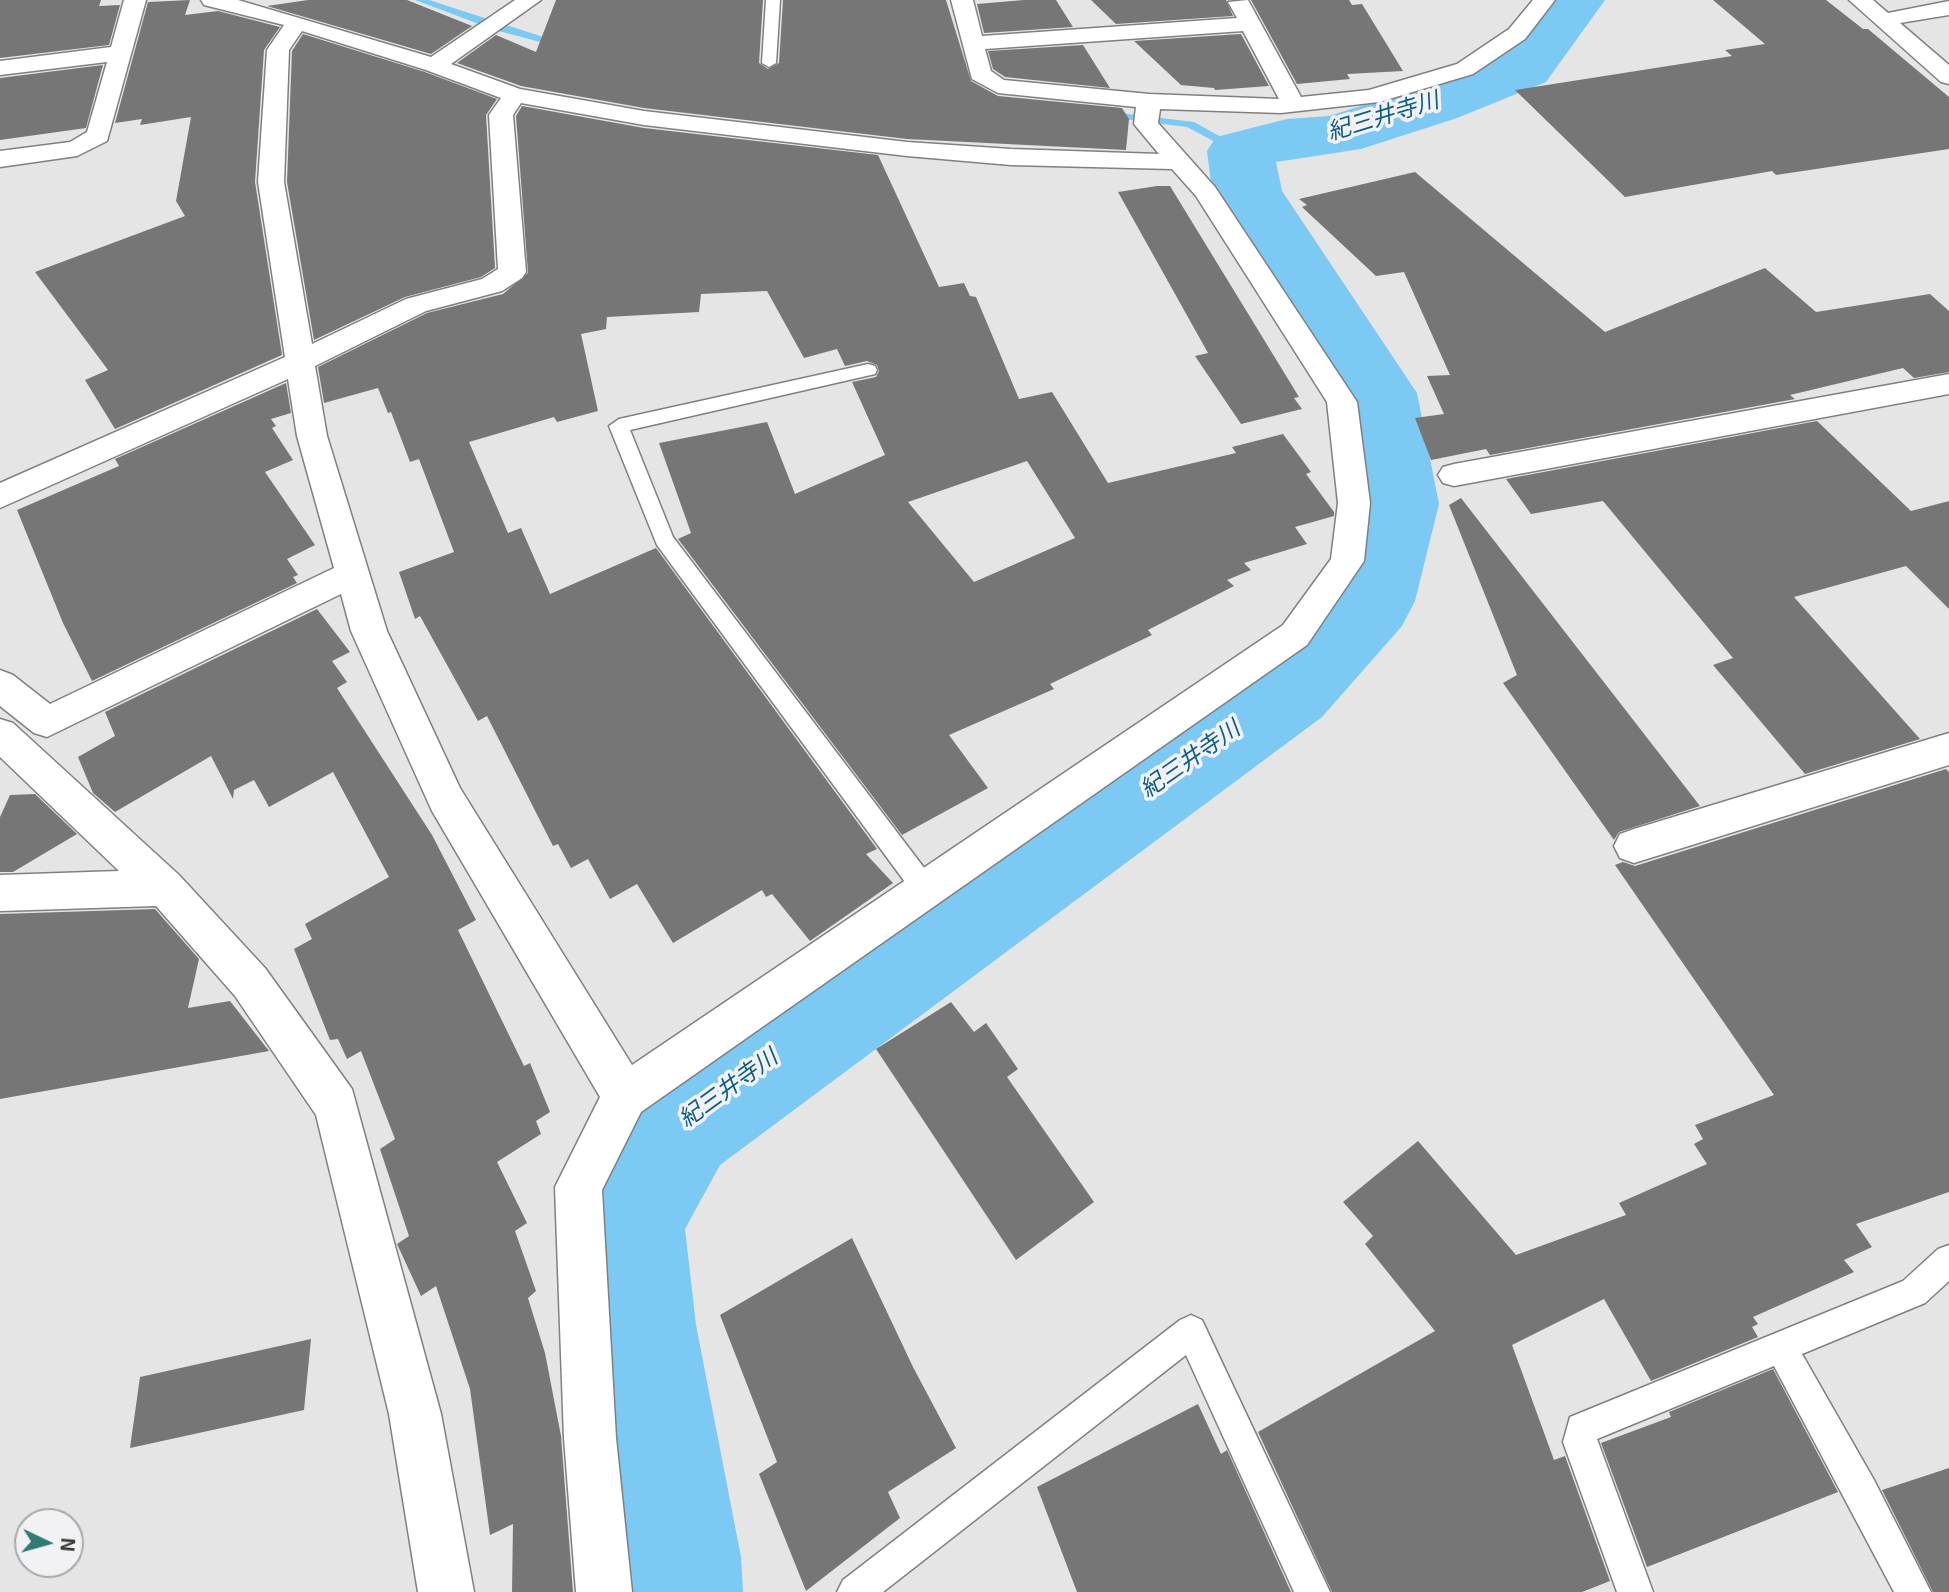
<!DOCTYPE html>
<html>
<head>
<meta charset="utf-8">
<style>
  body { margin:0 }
  #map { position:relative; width:1949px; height:1592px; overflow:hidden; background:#e5e5e6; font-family:"Exo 2",sans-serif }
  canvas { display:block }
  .north { position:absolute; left:14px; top:1508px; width:70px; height:70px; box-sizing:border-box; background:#f2f2f4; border:2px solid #a8a8a9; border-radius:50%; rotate:95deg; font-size:19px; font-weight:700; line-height:28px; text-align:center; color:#383838 }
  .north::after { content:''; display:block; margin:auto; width:24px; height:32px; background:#327a74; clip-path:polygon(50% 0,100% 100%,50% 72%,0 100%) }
</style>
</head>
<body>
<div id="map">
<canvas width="1949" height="1592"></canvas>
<div class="north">N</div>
</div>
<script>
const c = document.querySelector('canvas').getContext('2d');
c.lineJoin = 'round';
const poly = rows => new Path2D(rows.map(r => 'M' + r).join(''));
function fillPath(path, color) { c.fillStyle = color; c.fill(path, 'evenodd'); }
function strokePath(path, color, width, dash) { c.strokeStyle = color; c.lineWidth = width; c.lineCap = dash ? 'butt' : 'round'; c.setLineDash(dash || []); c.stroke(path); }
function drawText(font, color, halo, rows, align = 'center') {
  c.font = font + ' "Exo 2","Noto Sans JP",sans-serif'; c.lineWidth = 7; c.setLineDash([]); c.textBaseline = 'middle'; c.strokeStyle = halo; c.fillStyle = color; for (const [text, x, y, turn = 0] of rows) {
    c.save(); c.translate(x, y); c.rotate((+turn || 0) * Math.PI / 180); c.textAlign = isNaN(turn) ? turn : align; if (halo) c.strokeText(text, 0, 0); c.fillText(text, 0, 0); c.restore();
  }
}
const stream = poly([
  [415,0,429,0,568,45,563,48,495,30,415,0],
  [1104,111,1194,122,1246,151,1236,153,1187,127,1100,116,1099,114,1104,111]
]);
const river = poly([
  [1546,0,1605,0,1546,82,1457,118,1361,149,1276,162,1282,191,1417,393,1439,504,1415,601,1402,626,1322,717,720,1165,685,1229,696,1325,741,1557,743,1592,595,1592,595,1557,562,1325,556,1219,575,1174,634,1079,1254,661,1328,585,1353,504,1337,393,1212,191,1207,151,1216,137,1287,119,1329,116,1411,90,1502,56,1546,0]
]);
const building = poly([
  [0,0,101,0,99,6,120,5,109,45,0,58],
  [190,0,185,15,218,11,280,27,264,50,255,182,282,355,115,429,85,380,108,370,35,272,185,216,176,201,191,117,140,125,142,119,115,123,148,2],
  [308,0,407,0,472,26,431,54,267,6],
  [556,0,763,0,759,63,768,69,779,63,783,0,946,0,971,81,998,96,1122,108,1129,119,1126,150,907,139,644,108,521,86,457,63,496,35,536,52],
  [1024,0,1056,0,1073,27,984,33,977,4],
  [1091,0,1226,0,1233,16,1116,24],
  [1251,0,1349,0,1352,5,1362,4,1403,71,1347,74,1350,79,1297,84],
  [1713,0,1826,0,1863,29,1868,29,1949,97,1949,149,1776,175,1772,171,1625,197,1515,90,1732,56,1725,50,1765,44],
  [303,34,425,72,497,99,486,115,495,268,481,277,405,297,314,340,287,182,292,51],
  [1241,34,1269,86,1215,90,1214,88,1181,85,1134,41],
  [1083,45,1110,88,1005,77,993,69,988,51],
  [103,65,86,128,0,140,0,78],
  [522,106,644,128,878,155,939,287,964,283,970,296,976,297,1019,399,1052,392,1108,483,1236,453,1232,447,1283,434,1311,472,1306,474,1334,512,1334,516,1295,527,1307,544,1244,563,1251,570,1227,580,1234,586,1148,630,1152,635,1050,684,1054,689,949,735,988,788,902,835,678,539,691,533,659,443,767,422,795,494,885,455,852,382,876,377,879,371,877,365,867,361,845,366,837,349,804,358,767,291,701,294,699,312,607,317,606,329,581,334,598,411,557,422,554,417,469,442,508,533,521,528,550,594,656,548,877,849,866,854,893,883,810,941,772,894,766,897,762,890,673,943,637,884,610,899,588,859,571,868,558,844,553,846,487,716,478,721,420,616,415,619,399,572,454,552,419,459,410,462,391,412,388,413,378,388,324,403,318,367,427,313,503,294,528,273,516,116],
  [1027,461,1075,538,974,582,908,502],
  [1415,172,1605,332,1765,268,1816,312,1930,294,1949,311,1949,372,1914,378,1903,368,1790,395,1795,399,1490,455,1486,449,1431,460,1415,418,1444,414,1427,376,1450,375,1404,272,1376,276,1302,207,1307,205,1299,199],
  [1157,186,1170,186,1299,397,1294,398,1302,409,1241,424,1195,356,1208,353,1118,192],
  [286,383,291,413,271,419,276,426,272,428,293,460,265,472,315,545,287,559,298,575,293,577,297,583,92,681,63,623,17,510,119,466,115,459],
  [1817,421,1911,511,1949,501,1949,609,1906,566,1794,597,1920,739,1805,774,1713,665,1733,658,1603,501,1531,514,1506,479],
  [1461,498,1700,806,1619,832,1614,840,1503,683,1517,675,1449,505],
  [317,609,350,652,332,661,347,682,337,688,432,835,476,920,458,930,524,1066,530,1063,550,1112,536,1121,541,1134,497,1162,527,1223,515,1231,536,1291,528,1298,545,1353,561,1436,573,1592,512,1592,513,1524,490,1535,470,1389,436,1286,421,1296,397,1244,409,1236,380,1149,395,1139,361,1051,347,1059,338,1039,330,1040,294,949,312,939,305,924,389,877,333,772,269,807,254,780,234,790,233,799,211,756,115,812,93,793,78,757,115,736,105,712],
  [1946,769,1949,772,1949,1192,1856,1224,1872,1247,1844,1260,1854,1272,1753,1317,1758,1324,1752,1327,1758,1337,1651,1381,1604,1299,1512,1345,1554,1460,1565,1456,1610,1581,1582,1592,1332,1592,1258,1432,1435,1331,1365,1244,1373,1236,1343,1202,1418,1141,1516,1255,1626,1215,1619,1203,1707,1164,1694,1144,1703,1139,1695,1125,1774,1095,1615,865,1623,862,1635,866],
  [35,794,77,834,13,872,0,872,0,817,10,795],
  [155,909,199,959,188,1008,230,1001,269,1051,0,1099,0,914],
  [951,1002,974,1032,986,1023,1018,1069,1007,1077,1094,1202,1016,1260,876,1049],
  [852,1238,913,1367,956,1448,888,1492,900,1518,806,1591,759,1474,777,1462,720,1315],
  [311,1339,304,1410,130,1448,140,1377],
  [1773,1369,1838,1492,1647,1567,1601,1443,1671,1417,1669,1412],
  [1198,1404,1221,1454,1227,1450,1291,1592,1077,1592,1037,1487],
  [1949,1468,1949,1592,1933,1592,1882,1490]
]);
const lane = poly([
  [766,0,780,0,776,63,769,67,762,63,766,0],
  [868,364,875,366,877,370,875,374,630,430,673,537,934,881,938,889,934,897,925,901,916,897,657,545,609,426,619,419,868,364],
  [1949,1245,1949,1281,1925,1303,1802,1354,1874,1480,1931,1592,1894,1592,1774,1366,1597,1439,1653,1592,1617,1592,1563,1442,1570,1417,1903,1281,1938,1249,1949,1245],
  [1191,1315,1202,1320,1330,1592,1294,1592,1186,1355,883,1592,837,1592,843,1580,1180,1320,1191,1315]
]);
const street = poly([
  [124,0,146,0,107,141,77,156,0,167,0,151,70,142,87,132,107,62,0,75,0,61,111,47,124,0],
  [201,0,238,0,431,57,515,0,541,0,451,64,520,89,644,111,907,142,1011,149,1159,154,1134,124,1136,107,998,93,972,79,951,0,973,0,982,36,1237,18,1228,2,1248,0,1301,97,1369,90,1457,64,1509,29,1533,0,1555,0,1525,39,1473,74,1379,102,1281,113,1160,109,1158,123,1215,187,1357,402,1370,503,1364,561,1307,645,641,1112,602,1190,616,1438,632,1592,576,1592,564,1438,555,1187,600,1097,432,811,351,631,341,594,47,737,34,733,0,706,0,670,13,675,50,704,334,568,297,436,288,379,0,508,0,483,285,357,258,182,267,50,284,25,204,5,201,0],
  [302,31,426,70,501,98,489,115,498,269,482,279,406,299,312,344,284,182,289,50,302,31],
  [1243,31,1279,99,1149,94,1004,80,991,71,985,49,1243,31],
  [521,103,644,125,907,156,1011,165,1172,169,1196,196,1327,402,1338,503,1331,559,1283,625,632,1065,460,788,387,631,327,436,315,366,426,311,502,291,522,278,526,272,513,115,521,103],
  [1849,0,1873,0,1888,13,1949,1,1949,15,1900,23,1949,65,1949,84,1941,82,1849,0],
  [1949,374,1949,394,1454,486,1443,483,1438,475,1443,467,1454,464,1949,374],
  [0,719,13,723,179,875,265,968,352,1089,441,1414,474,1592,418,1592,389,1414,316,1115,235,996,156,906,0,911,0,875,119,871,0,757,0,719],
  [1949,733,1949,765,1634,863,1620,858,1614,846,1620,834,1634,829,1949,733]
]);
const waterNames = [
  ["紀三井寺川",1383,116,-17],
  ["紀三井寺川",1190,759,-35],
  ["紀三井寺川",728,1088,-36]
];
fillPath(stream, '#7cc9f4');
fillPath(river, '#7cc9f4');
fillPath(building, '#767677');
strokePath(lane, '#808081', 3);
strokePath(street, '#808081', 3);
fillPath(lane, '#fff');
fillPath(street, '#fff');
drawText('italic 23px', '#0c5e82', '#f2f2f4', waterNames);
</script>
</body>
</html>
